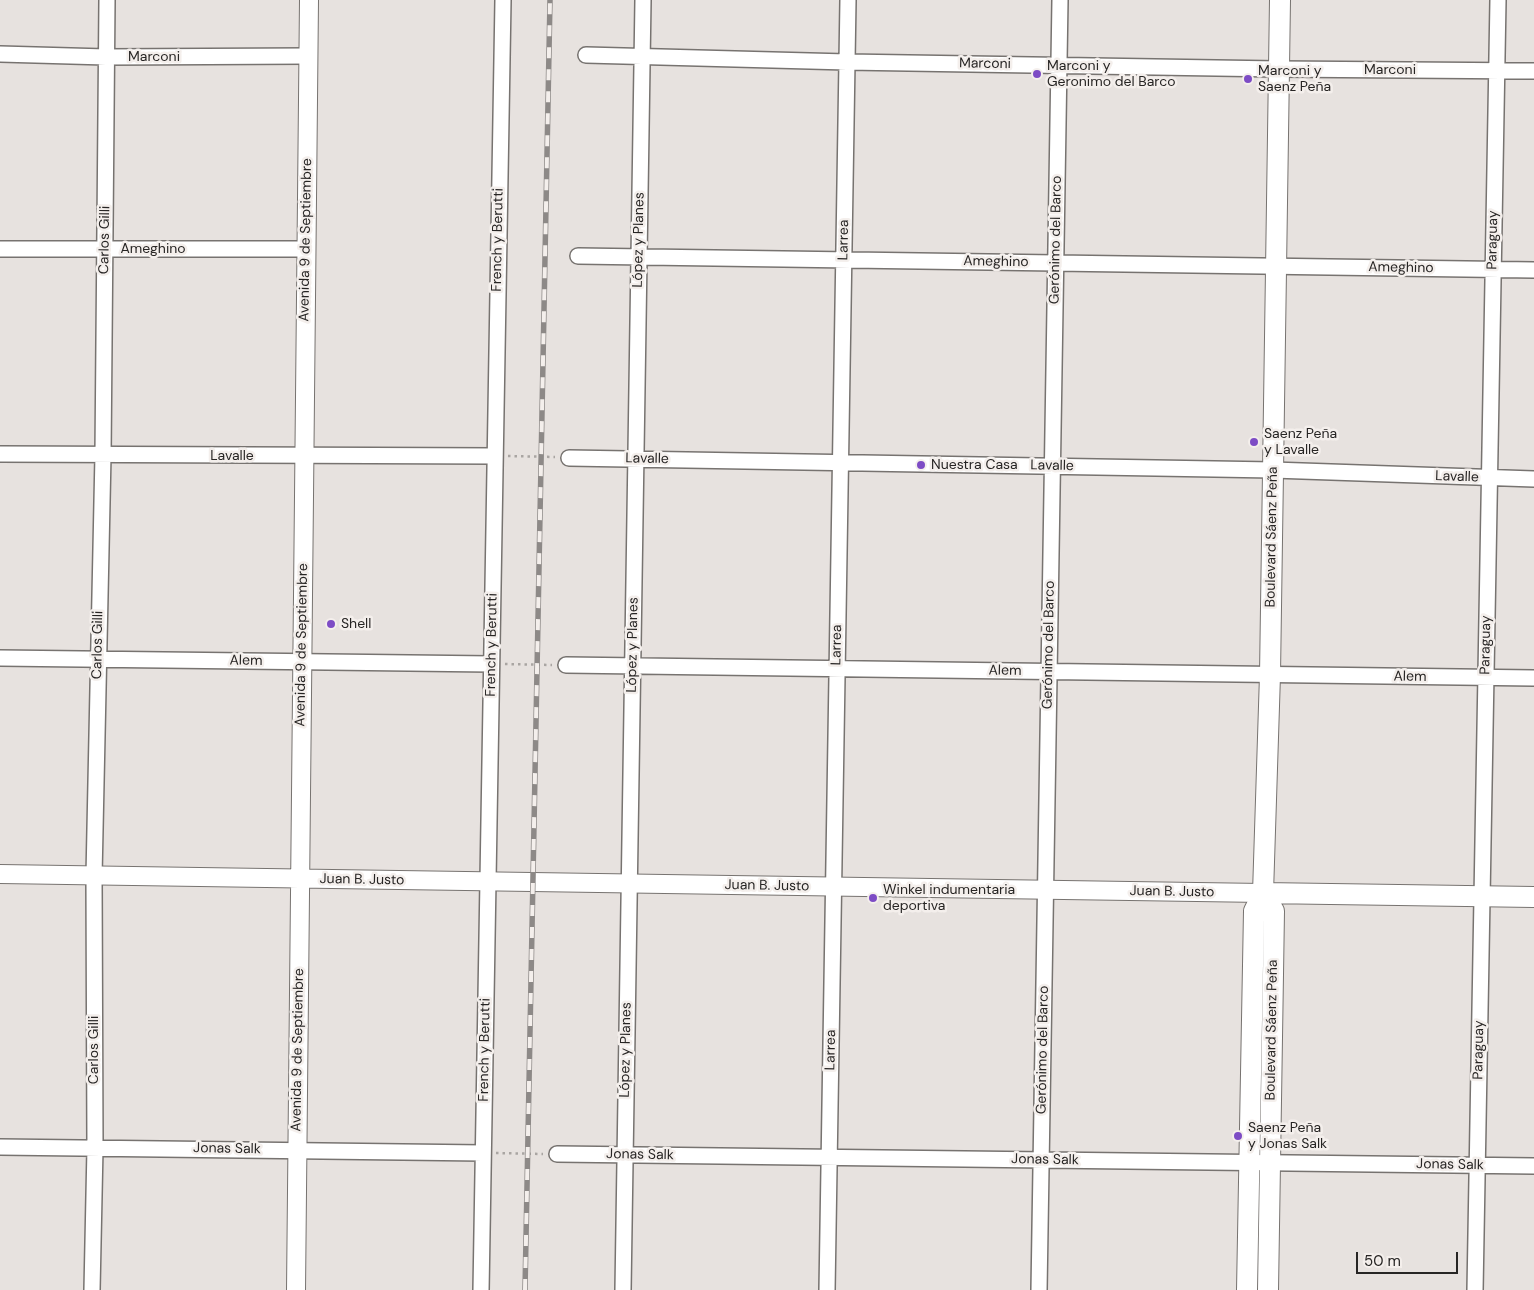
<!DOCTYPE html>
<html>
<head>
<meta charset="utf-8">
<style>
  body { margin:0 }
  #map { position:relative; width:1534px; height:1290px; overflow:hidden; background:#e7e2df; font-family:"DM Sans",sans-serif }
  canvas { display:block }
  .scale { position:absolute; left:1356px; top:1252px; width:102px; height:22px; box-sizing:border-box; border:2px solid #272524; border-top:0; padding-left:6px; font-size:15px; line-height:18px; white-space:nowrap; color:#272524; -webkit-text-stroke:4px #f4efec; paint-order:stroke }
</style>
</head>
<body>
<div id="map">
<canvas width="1534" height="1290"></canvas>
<div class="scale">50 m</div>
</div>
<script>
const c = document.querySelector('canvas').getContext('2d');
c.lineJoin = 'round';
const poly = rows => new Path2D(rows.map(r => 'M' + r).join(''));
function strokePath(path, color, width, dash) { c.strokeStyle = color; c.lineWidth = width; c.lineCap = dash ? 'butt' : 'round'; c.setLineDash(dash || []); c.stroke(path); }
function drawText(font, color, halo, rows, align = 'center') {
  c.font = font + ' "DM Sans",sans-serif'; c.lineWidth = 5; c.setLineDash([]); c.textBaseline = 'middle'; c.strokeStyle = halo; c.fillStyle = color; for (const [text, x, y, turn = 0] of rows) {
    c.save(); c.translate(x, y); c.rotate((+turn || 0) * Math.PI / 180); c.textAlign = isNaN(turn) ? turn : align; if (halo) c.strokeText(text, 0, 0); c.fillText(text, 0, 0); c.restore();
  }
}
const path = poly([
  [508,456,555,457],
  [505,664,552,665],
  [496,1153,543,1154]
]);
const minor = poly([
  [0,54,106,57,308,56],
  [586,55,847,62,1278,69,1534,71],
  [0,249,306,249],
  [578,256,1534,270],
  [0,454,495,456],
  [569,458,1273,470,1534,479],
  [0,658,491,664],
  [566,665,1534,678],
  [0,1147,483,1153],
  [557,1154,1534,1166],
  [92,1290,95,1148,94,876,103,455,107,0],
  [481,1290,503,0],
  [623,1290,643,0],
  [827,1290,848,0],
  [1039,1290,1060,0],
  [1475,1290,1498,0]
]);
const tertiary = poly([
  [0,874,1263,893],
  [296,1290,309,0]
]);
const secondary = poly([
  [1263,893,1274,911,1268,1290],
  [1263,893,1534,897],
  [1247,1290,1254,911,1263,893,1270,675,1280,0]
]);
const rail = poly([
  [525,1290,550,0]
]);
const markers = [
  [1037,74,5,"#7d4cc5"],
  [1248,79,5,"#7d4cc5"],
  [1254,442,5,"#7d4cc5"],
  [921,465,5,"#7d4cc5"],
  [331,624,5,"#7d4cc5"],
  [873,898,5,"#7d4cc5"],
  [1238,1136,5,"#7d4cc5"]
];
const streetNames = [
  ["Marconi",154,57],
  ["Marconi",985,64,1],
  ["Marconi",1390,70],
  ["Carlos Gilli",105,240,-89],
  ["Avenida 9 de Septiembre",306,240,-89],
  ["French y Berutti",498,240,-89],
  ["López y Planes",639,240,-89],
  ["Larrea",844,240,-89],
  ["Gerónimo del Barco",1056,240,-89],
  ["Paraguay",1493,240,-89],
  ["Ameghino",153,249],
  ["Ameghino",996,262,1],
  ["Ameghino",1401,268,1],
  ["Lavalle",232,456],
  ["Lavalle",647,459,1],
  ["Lavalle",1052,466,1],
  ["Lavalle",1457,477,2],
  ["Boulevard Sáenz Peña",1272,537,-89],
  ["Carlos Gilli",98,645,-89],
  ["Avenida 9 de Septiembre",302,645,-89],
  ["French y Berutti",492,645,-89],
  ["López y Planes",633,645,-89],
  ["Larrea",837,645,-89],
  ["Gerónimo del Barco",1049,645,-89],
  ["Paraguay",1486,645,-89],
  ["Alem",246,661,1],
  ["Alem",1005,671,1],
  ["Alem",1410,677,1],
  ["Juan B. Justo",362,880,1],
  ["Juan B. Justo",767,886,1],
  ["Juan B. Justo",1172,892,1],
  ["Boulevard Sáenz Peña",1272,1030,-89],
  ["Carlos Gilli",94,1050,-90],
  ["Avenida 9 de Septiembre",298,1050,-89],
  ["French y Berutti",485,1050,-89],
  ["López y Planes",626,1050,-89],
  ["Larrea",831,1050,-89],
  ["Gerónimo del Barco",1043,1050,-89],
  ["Paraguay",1479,1050,-89],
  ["Jonas Salk",227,1149,1],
  ["Jonas Salk",640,1155,1],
  ["Jonas Salk",1045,1160,1],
  ["Jonas Salk",1450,1165,1]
];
const poiNames = [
  ["Marconi y",1047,66],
  ["Geronimo del Barco",1047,82],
  ["Marconi y",1258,71],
  ["Saenz Peña",1258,87],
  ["Saenz Peña",1264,434],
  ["y Lavalle",1264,450],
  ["Nuestra Casa",931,465],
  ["Shell",341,624],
  ["Winkel indumentaria",883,890],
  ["deportiva",883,906],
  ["Saenz Peña",1248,1128],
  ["y Jonas Salk",1248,1144]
];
strokePath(minor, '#777370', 18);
strokePath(tertiary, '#777370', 20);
strokePath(secondary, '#777370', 22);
strokePath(path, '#a9a5a2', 2.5, [2.5, 4]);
strokePath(minor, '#fff', 15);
strokePath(tertiary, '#fff', 18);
strokePath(secondary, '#fff', 20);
strokePath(rail, '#8d8987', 5.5);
strokePath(rail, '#f4efec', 4, [11]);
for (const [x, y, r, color] of markers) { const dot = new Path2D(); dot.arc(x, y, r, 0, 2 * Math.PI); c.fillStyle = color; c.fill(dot); strokePath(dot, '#f4efec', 2); }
drawText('14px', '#272524', '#f4efec', streetNames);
drawText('14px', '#272524', '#f4efec', poiNames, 'left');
</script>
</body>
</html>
